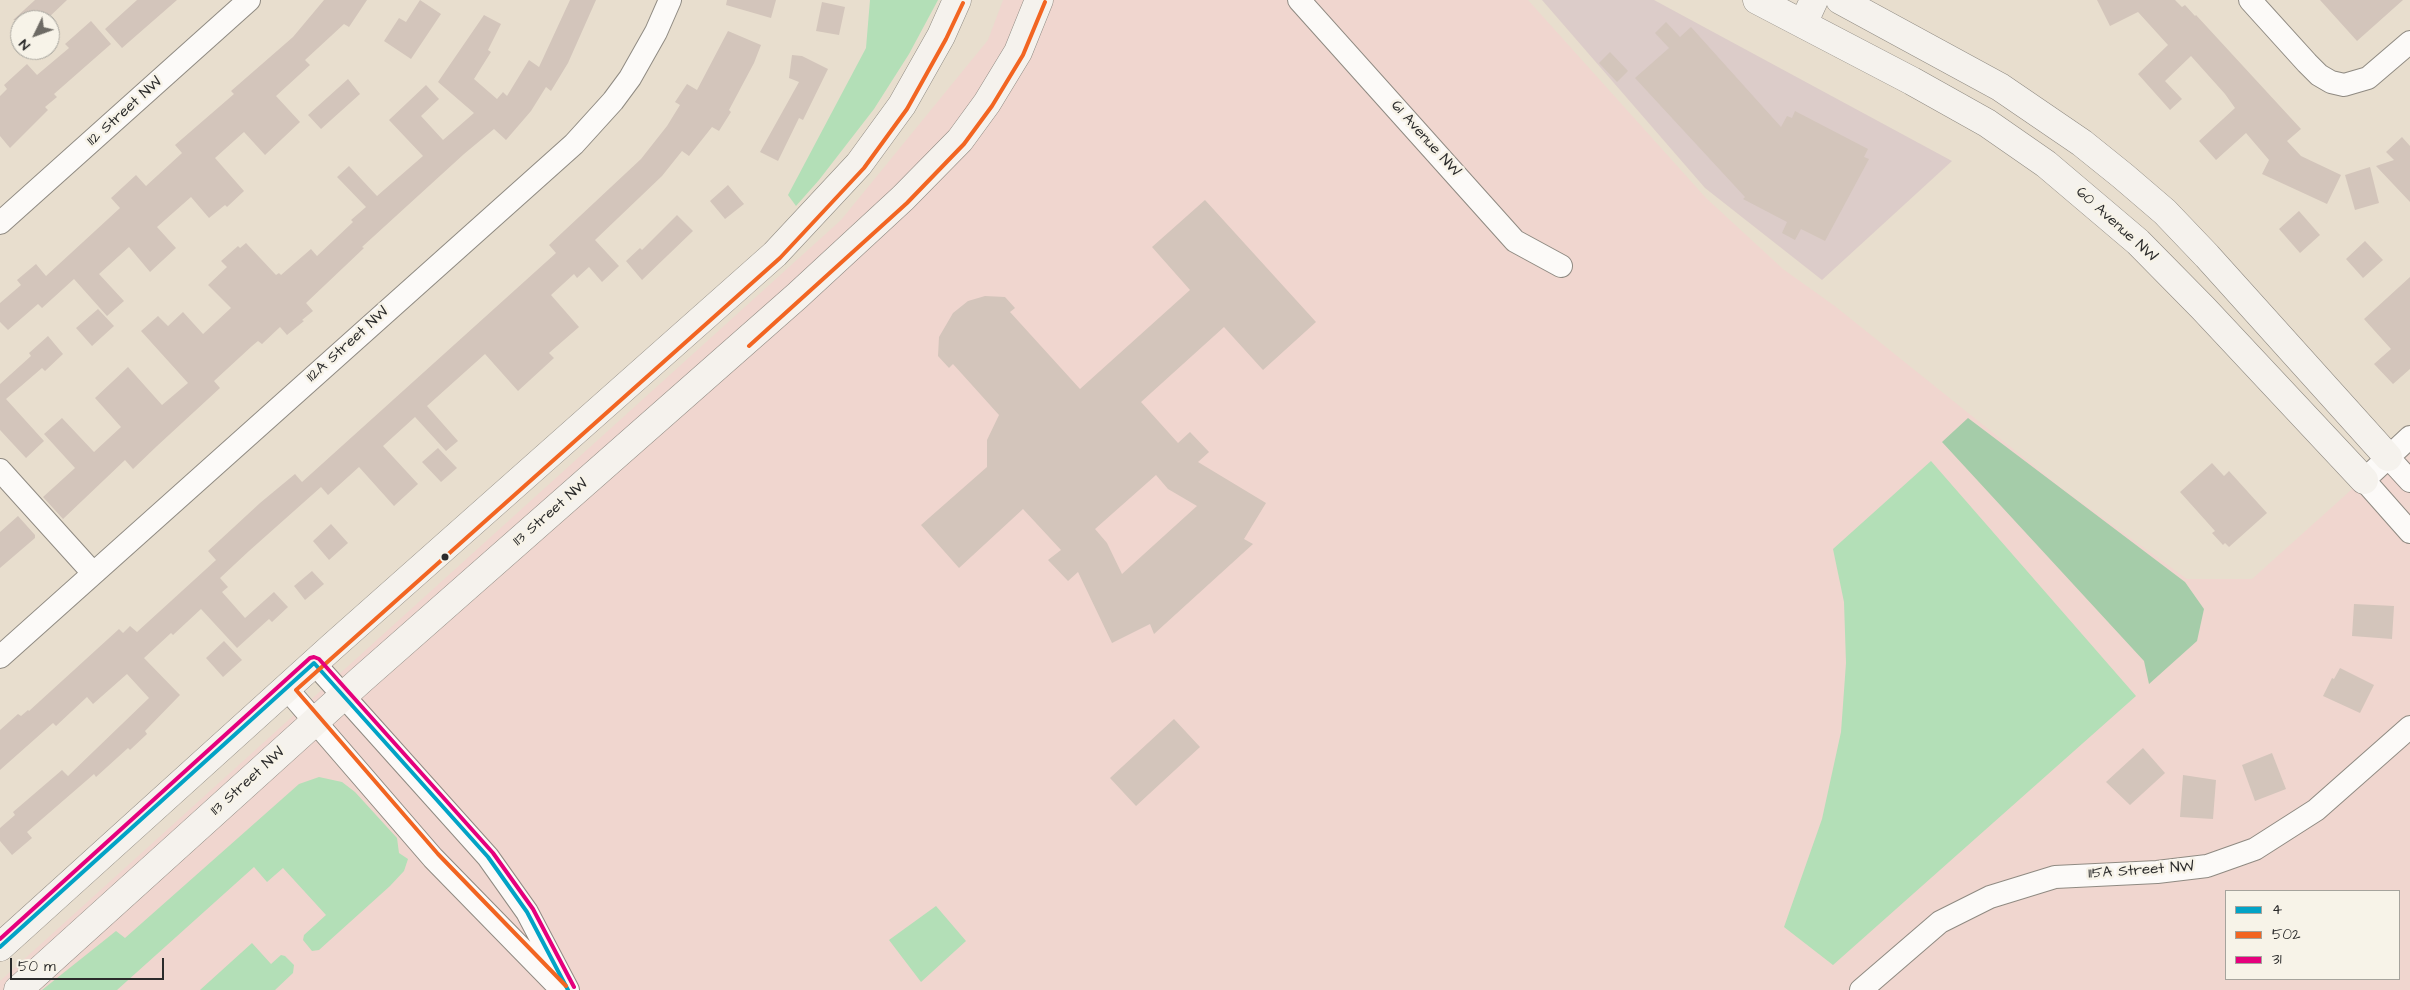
<!DOCTYPE html>
<html>
<head>
<meta charset="utf-8">
<style>
  body { margin:0 }
  #map { position:relative; width:2410px; height:990px; overflow:hidden; background:#e8dece; font-family:"Architects Daughter",sans-serif }
  canvas { display:block }
  .legend { position:absolute; left:2225px; top:890px; width:175px; height:90px; box-sizing:border-box; background:#f7f3e8; border:1px solid #a5a39c; margin:0; padding:6px 9px; list-style:none; font-size:15px; color:#2b2b2b }
  .legend li { display:flex; align-items:center; gap:10px; height:25px }
  .legend b { width:25px; border:1px solid #a5a39c }
  .north { position:absolute; left:10px; top:10px; width:50px; height:50px; box-sizing:border-box; background:#f7f3e8; border:1px solid #a5a39c; border-radius:50%; rotate:228deg; font-size:14px; font-weight:700; line-height:20px; text-align:center; color:#2b2b2b }
  .north::after { content:''; display:block; margin:auto; width:18px; height:22px; background:#6d6a64; clip-path:polygon(50% 0,100% 100%,50% 72%,0 100%) }
  .scale { position:absolute; left:10px; top:958px; width:154px; height:22px; box-sizing:border-box; border:2px solid #2b2b2b; border-top:0; padding-left:6px; font-size:15px; line-height:18px; white-space:nowrap; color:#2b2b2b; -webkit-text-stroke:4px #f7f3e8; paint-order:stroke }
</style>
</head>
<body>
<div id="map">
<canvas width="2410" height="990"></canvas>
<ul class="legend">
<li><b style="height:6px;background:#02a3c6"></b>4</li>
<li><b style="height:6px;background:#f26522"></b>502</li>
<li><b style="height:6px;background:#e5007d"></b>31</li>
</ul>
<div class="north">N</div>
<div class="scale">50 m</div>
</div>
<script>
const c = document.querySelector('canvas').getContext('2d');
c.lineJoin = 'round';
function fillPath(path, color) { c.fillStyle = color; c.fill(path, 'evenodd'); }
const poly = rows => new Path2D(rows.map(r => 'M' + r).join(''));
function strokePath(path, color, width, dash) { c.strokeStyle = color; c.lineWidth = width; c.lineCap = dash ? 'butt' : 'round'; c.setLineDash(dash || []); c.stroke(path); }
function drawText(font, color, halo, rows, align = 'center') {
  c.font = font + ' "Architects Daughter",sans-serif'; c.lineWidth = 5; c.setLineDash([]); c.textBaseline = 'middle'; c.strokeStyle = halo; c.fillStyle = color; for (const [text, x, y, turn = 0] of rows) {
    c.save(); c.translate(x, y); c.rotate((+turn || 0) * Math.PI / 180); c.textAlign = isNaN(turn) ? turn : align; if (halo) c.strokeText(text, 0, 0); c.fillText(text, 0, 0); c.restore();
  }
}
const built = poly([
  [1003,0,1528,0,1706,198,1783,269,1836,307,2063,489,2187,579,2252,579,2410,437,2410,990,0,990,0,981,841,220,988,40],
  [2226,891,2399,891,2399,979,2226,979]
]);
const industrial = poly([
  [1542,0,1654,0,1952,161,1822,280,1705,188]
]);
const green = poly([
  [870,0,938,0,909,54,874,109,819,180,796,206,788,195,866,48],
  [1931,461,2136,696,1833,965,1784,927,1822,819,1841,732,1846,663,1844,602,1833,549],
  [319,777,342,782,355,792,397,838,399,853,408,859,404,871,390,886,319,950,312,951,303,940,304,935,326,915,283,868,267,882,254,867,117,990,42,990,116,931,125,938,299,784],
  [936,906,966,941,921,982,889,940],
  [252,943,271,964,281,955,285,956,294,965,293,973,275,990,200,990]
]);
const forest = poly([
  [1968,418,2185,582,2204,609,2197,641,2149,684,2144,661,1942,442]
]);
const building = poly([
  [35,0,67,0,46,20,13,20],
  [137,0,177,0,122,48,105,29],
  [324,0,367,0,349,27,344,24,305,60,310,65,276,96,300,122,265,155,244,132,215,158,244,191,227,207,225,205,209,218,191,197,157,227,176,248,150,272,129,247,99,274,124,301,107,316,74,279,42,308,38,304,8,330,0,322,0,303,21,285,17,280,36,264,46,276,120,208,111,198,136,175,146,186,182,153,175,145,234,94,231,91,293,37],
  [420,0,441,14,411,59,384,41,399,18,406,22],
  [570,0,596,0,568,63,551,91,546,87,531,111,506,140,494,129,464,154,362,247,364,248,306,303,313,311,302,320,304,321,287,335,280,327,262,344,258,341,252,346,214,381,220,388,157,446,133,469,125,460,63,519,43,497,75,468,44,434,62,418,94,452,121,427,95,398,128,367,162,405,188,383,141,331,158,316,168,326,183,312,203,334,231,308,208,285,227,267,221,261,238,246,240,248,246,243,276,275,279,273,281,275,311,249,317,256,353,222,351,220,366,207,337,177,349,166,377,196,423,156,389,120,426,85,439,99,421,116,443,140,474,113,438,82,484,15,501,24,488,50,491,52,474,79,497,99,503,92,507,96,529,60,539,67],
  [727,0,776,0,771,18,726,5],
  [2097,0,2175,0,2182,7,2185,5,2195,16,2196,15,2301,129,2287,141,2301,156,2341,175,2327,204,2262,174,2269,160,2246,133,2216,160,2199,141,2235,108,2225,94,2191,56,2165,81,2182,99,2170,110,2138,74,2168,45,2138,12,2110,26],
  [2320,0,2403,0,2357,41],
  [822,2,845,7,839,35,816,31],
  [91,21,111,44,54,94,57,97,45,107,48,110,10,148,0,136,0,96,7,89,4,85,27,64,37,75,69,48,65,44],
  [1666,22,1680,37,1691,27,1781,127,1787,116,1792,118,1795,111,1868,149,1864,157,1869,159,1825,241,1801,229,1795,240,1782,233,1787,222,1743,199,1745,197,1635,78,1669,48,1655,33],
  [728,31,761,45,754,63,729,110,731,112,719,131,712,127,689,156,682,151,662,176,595,240,619,266,602,282,589,267,577,278,574,274,551,295,579,327,549,353,554,358,518,391,485,354,427,406,458,441,446,451,415,417,383,446,418,484,394,506,359,467,328,495,321,487,249,551,220,578,228,587,222,592,245,618,274,592,288,607,272,622,269,619,237,648,201,609,173,635,171,633,144,658,180,695,145,731,147,734,130,750,128,748,96,777,94,774,27,832,32,838,12,855,0,841,0,828,15,815,13,812,62,770,68,776,149,698,127,674,93,704,87,697,56,726,53,723,0,770,0,730,18,714,21,716,28,710,29,711,119,629,123,633,130,626,137,632,216,560,208,551,260,503,295,474,302,482,556,253,549,245,641,159,667,126,680,105,675,102,687,84,697,90],
  [1610,52,1628,71,1617,82,1599,63],
  [792,55,802,56,828,69,803,120,799,118,778,161,760,152,799,82,789,78],
  [348,79,360,94,321,129,308,115],
  [2402,137,2410,146,2410,202,2376,166,2394,160,2386,152],
  [2370,167,2379,203,2355,210,2345,175],
  [728,185,744,204,725,219,710,201],
  [1205,200,1316,322,1263,370,1224,327,1141,402,1178,443,1190,432,1209,452,1198,462,1266,503,1244,539,1253,544,1154,634,1150,624,1112,643,1078,572,1068,581,1048,560,1061,550,1023,509,959,568,921,525,987,467,987,440,999,415,953,364,949,368,938,356,939,337,953,313,968,301,985,296,1005,297,1015,308,1010,312,1080,389,1190,290,1152,247],
  [1156,475,1168,489,1197,506,1122,574,1107,543,1095,529],
  [2299,211,2320,235,2300,253,2279,229],
  [677,215,693,231,642,280,626,261,640,248,642,250],
  [2365,241,2383,260,2363,278,2346,259],
  [2410,277,2410,369,2393,384,2374,364,2391,349,2364,319],
  [98,309,114,326,92,346,76,328],
  [48,336,63,354,45,371,42,368,6,399,44,441,26,458,0,430,0,384,31,356,29,353],
  [438,448,457,468,441,482,422,462],
  [2212,463,2224,476,2229,471,2267,513,2229,547,2225,543,2223,545,2212,533,2215,531,2180,492],
  [18,516,35,535,35,538,0,568,0,532],
  [331,524,348,543,329,560,313,541],
  [312,571,324,584,305,600,294,586],
  [2354,604,2394,606,2392,639,2352,636],
  [224,641,242,660,223,677,206,658],
  [2340,668,2374,685,2360,713,2323,696,2332,678,2334,679],
  [1174,719,1200,747,1136,806,1110,778],
  [2143,748,2165,773,2130,805,2106,782],
  [2272,753,2286,789,2255,801,2242,765],
  [2183,775,2216,780,2213,819,2180,817]
]);
const street = poly([
  [1299,0,1515,241,1561,266],
  [2250,0,2307,63,2319,75,2331,82,2344,85,2368,78,2410,42],
  [0,223,249,0],
  [2410,437,2364,480,2410,532],
  [2388,457,2410,481],
  [0,470,93,573],
  [0,657,574,144,613,101,630,78,656,32,670,0],
  [314,663,488,857,527,912,568,990],
  [287,689,433,858,557,985],
  [1861,990,1940,922,1990,897,2055,877,2157,872,2207,866,2255,849,2316,810,2410,727]
]);
const secondary = poly([
  [1757,0,1912,81,1987,123,2046,164,2138,242,2203,308,2364,480],
  [1840,0,2000,87,2082,143,2123,176,2165,212,2207,256,2388,457],
  [1803,24,1814,0],
  [0,947,333,646,775,254,859,164,902,105,941,36,957,0],
  [18,990,362,679,797,296,903,198,960,140,987,103,1018,52,1039,0]
]);
const bus1 = poly([
  [314,663,488,857,527,912,568,990],
  [0,947,314,663]
]);
const bus2 = poly([
  [749,346,907,203,964,144,992,106,1023,55,1045,2],
  [566,986,438,854,296,690,780,258,864,168,907,109,946,39,963,3]
]);
const bus3 = poly([
  [0,939,310,658,314,657,319,659,493,853,533,909,574,987]
]);
const markers = [
  [445,557,4.5,"#2b2b2b"]
];
const streetNames = [
  ["112 Street NW",125,112,-42],
  ["61 Avenue NW",1425,139,48],
  ["60 Avenue NW",2116,225,42],
  ["112A Street NW",348,345,-42],
  ["113 Street NW",551,513,-41],
  ["113 Street NW",248,782,-42],
  ["115A Street NW",2141,871,-4]
];
fillPath(built, '#f0d6cf');
fillPath(industrial, '#dcccc9');
fillPath(green, '#b3dfb7');
fillPath(forest, '#a5cca9');
fillPath(building, '#d3c5bb');
strokePath(street, '#8f8a82', 24);
strokePath(secondary, '#8f8a82', 29);
strokePath(street, '#fcfaf8', 22);
strokePath(secondary, '#f5f2ed', 28);
strokePath(bus1, '#02a3c6', 4);
strokePath(bus2, '#f26522', 4);
strokePath(bus3, '#e5007d', 4);
for (const [x, y, r, color] of markers) { const dot = new Path2D(); dot.arc(x, y, r, 0, 2 * Math.PI); c.fillStyle = color; c.fill(dot); strokePath(dot, '#f7f3e8', 2); }
drawText('15px', '#2b2b2b', '#f7f3e8', streetNames);
</script>
</body>
</html>
